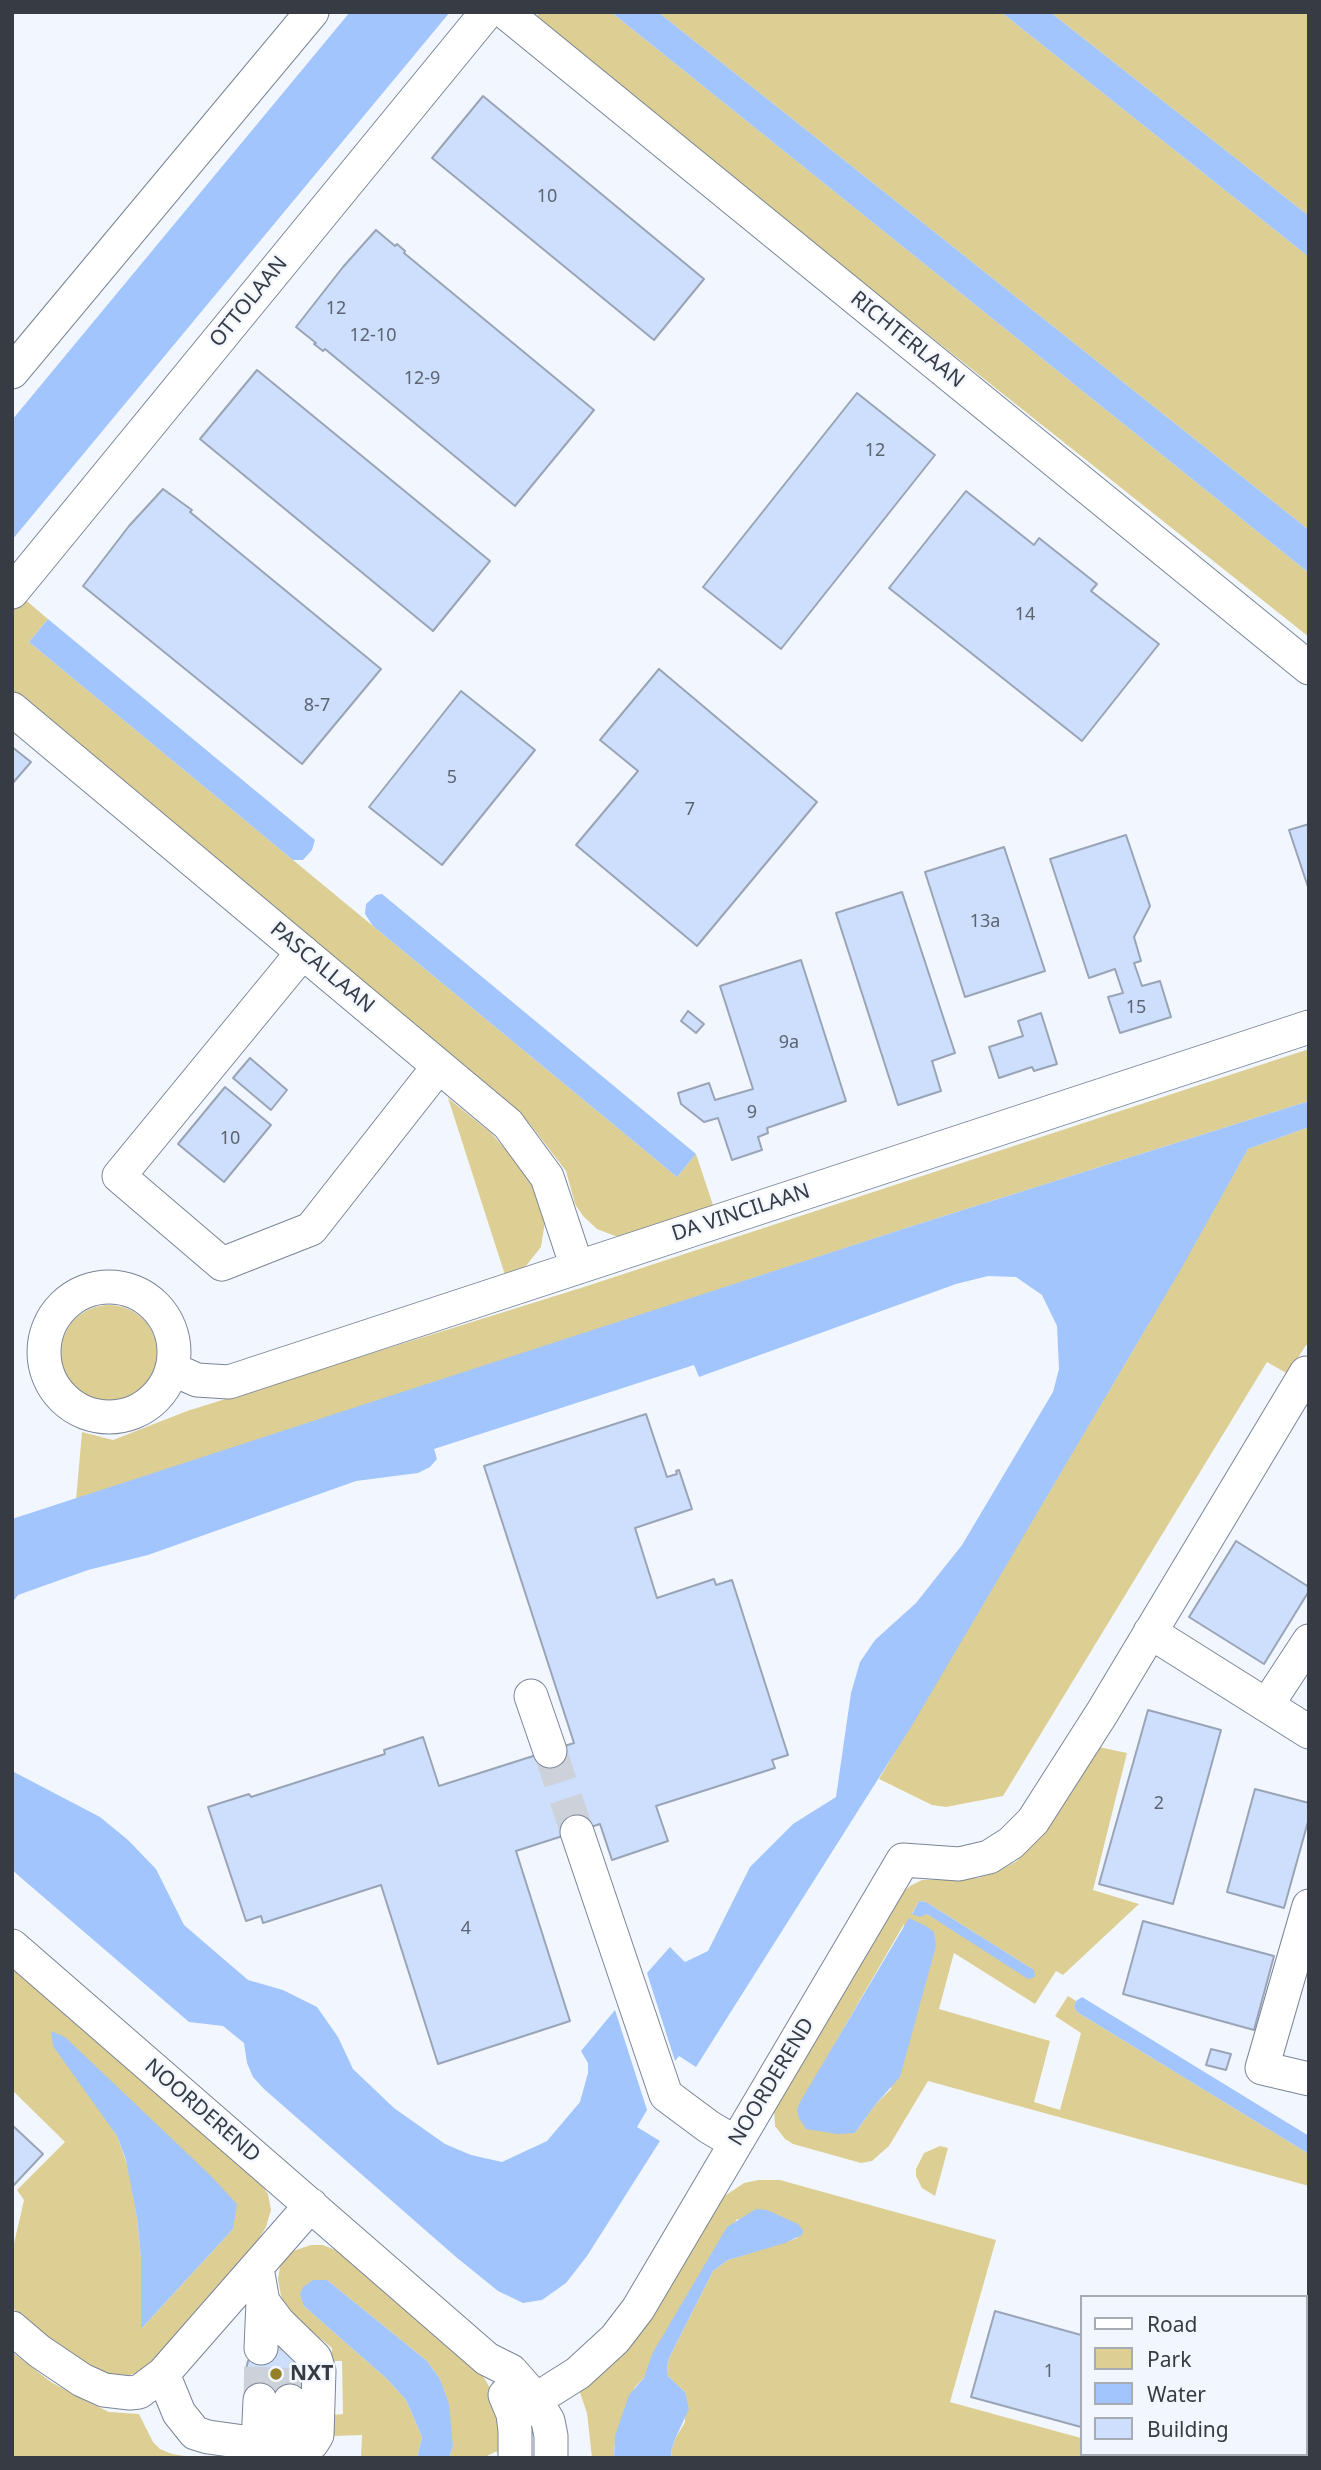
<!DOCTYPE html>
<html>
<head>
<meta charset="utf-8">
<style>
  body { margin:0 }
  #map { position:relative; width:1321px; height:2470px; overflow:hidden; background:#f2f7ff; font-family:"Noto Sans",sans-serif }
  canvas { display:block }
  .frame { position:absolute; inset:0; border:14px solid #373b43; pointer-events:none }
  .legend { position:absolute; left:1080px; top:2295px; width:228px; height:161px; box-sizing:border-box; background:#f2f7ff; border:2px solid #a7acb4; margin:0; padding:9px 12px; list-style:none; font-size:21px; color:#373b43 }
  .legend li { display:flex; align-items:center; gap:14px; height:35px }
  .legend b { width:35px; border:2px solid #a7acb4 }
</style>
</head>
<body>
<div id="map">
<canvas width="1321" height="2470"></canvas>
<div class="frame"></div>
<ul class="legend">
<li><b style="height:9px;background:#fff"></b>Road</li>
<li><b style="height:19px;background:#ddcf94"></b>Park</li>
<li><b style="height:19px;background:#a2c5fd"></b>Water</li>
<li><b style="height:19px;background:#cddffc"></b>Building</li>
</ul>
</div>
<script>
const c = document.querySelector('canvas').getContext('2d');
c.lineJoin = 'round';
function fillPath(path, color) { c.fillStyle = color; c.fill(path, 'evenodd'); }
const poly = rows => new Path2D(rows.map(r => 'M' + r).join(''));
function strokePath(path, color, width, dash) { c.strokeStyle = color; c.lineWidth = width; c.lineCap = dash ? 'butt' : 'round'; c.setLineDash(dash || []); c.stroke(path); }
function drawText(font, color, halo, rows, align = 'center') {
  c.font = font + ' "Noto Sans",sans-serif'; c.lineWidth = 5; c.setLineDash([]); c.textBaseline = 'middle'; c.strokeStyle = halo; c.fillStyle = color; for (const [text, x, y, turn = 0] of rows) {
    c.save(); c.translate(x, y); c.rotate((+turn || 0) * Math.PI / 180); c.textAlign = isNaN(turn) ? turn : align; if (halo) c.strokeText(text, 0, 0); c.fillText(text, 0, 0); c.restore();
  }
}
const green = poly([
  [537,12,611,12,1309,573,1309,637,551,35,538,18],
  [658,12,1001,12,1309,257,1309,530],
  [1050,12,1309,12,1309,216],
  [22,597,48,619,29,642,677,1177,696,1154,714,1208,634,1236,615,1236,597,1229,583,1216,575,1204,566,1171,529,1123,12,690,12,609],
  [1309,1049,1309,1101,906,1228,76,1500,82,1432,113,1440,187,1411,587,1286],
  [448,1098,491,1133,529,1176,545,1222,541,1247,525,1267,505,1275],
  [1309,1127,1309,1346,1306,1345,1288,1374,1267,1362,1003,1796,946,1807,932,1805,879,1779,1136,1345,1248,1149],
  '61 1353a48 48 0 1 1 96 0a48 48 0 1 1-96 0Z',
  [1099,1747,1127,1753,1093,1890,1139,1904,1063,1975,1056,1971,1035,2004,954,1953,939,2009,1050,2041,1034,2102,1060,2110,1081,2033,1055,2016,1068,1996,1076,2001,1074,2006,1077,2012,1309,2154,1309,2186,928,2081,889,2146,872,2161,861,2163,793,2144,785,2139,775,2126,774,2107,899,1896,910,1886,922,1880,978,1878,995,1873,1017,1861,1042,1833],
  [919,1901,926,1902,1034,1970,927,1914,912,1913],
  [904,1924,891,2089,875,2105,855,2133,797,2109],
  [12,1968,257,2178,268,2194,271,2210,266,2227,254,2247,142,2372,129,2375,110,2375,86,2367,44,2339,12,2307,12,2252,24,2200,17,2190,65,2142,12,2090],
  [94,2101,233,2229,142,2328,141,2258,137,2218,128,2167,117,2136],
  [940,2146,948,2148,935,2196,922,2188,916,2176,916,2169,924,2153],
  [758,2180,780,2180,996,2240,950,2402,1081,2438,1081,2454,1142,2454,1154,2458,672,2458,671,2452,675,2439,685,2422,685,2392,668,2376,667,2368,669,2358,713,2271,728,2260,798,2238,737,2219,644,2378,635,2387,614,2447,614,2458,592,2458,587,2413,579,2390,720,2199,744,2183],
  [311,2245,323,2245,345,2254,481,2373,495,2396,504,2451,495,2452,483,2458,449,2458,453,2446,440,2379,427,2361,327,2280,304,2306,387,2379,406,2400,422,2437,417,2458,361,2458,362,2435,333,2436,333,2415,343,2414,342,2361,332,2361,332,2348,290,2314,281,2296,278,2279,280,2267,286,2258,293,2251],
  [1305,2323,1309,2324,1309,2458,1161,2458,1162,2454,1305,2454],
  [12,2352,51,2382,82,2399,109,2412,139,2414,153,2442,160,2449,172,2454,198,2458,12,2456]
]);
const water = poly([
  [350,12,450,12,12,540,12,420],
  [611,12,658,12,1309,530,1309,573],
  [1001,12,1050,12,1309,216,1309,257],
  [48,619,315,840,312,850,303,860,293,860,29,642],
  [382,894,696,1154,677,1177,373,926,365,914,366,904,376,895],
  [1309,1101,1309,1127,1248,1149,1181,1269,911,1727,696,2067,679,2056,675,2061,647,1973,670,1947,685,1962,708,1951,750,1867,793,1824,836,1797,851,1693,860,1662,875,1640,916,1603,962,1545,1053,1392,1059,1369,1057,1326,1042,1295,1016,1277,988,1276,956,1284,699,1377,694,1365,434,1449,437,1459,430,1467,418,1473,356,1481,148,1555,88,1570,18,1595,12,1603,12,1519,906,1228],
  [12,1771,100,1817,128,1840,156,1869,184,1925,248,1980,283,1990,317,2007,338,2037,353,2069,394,2108,445,2144,471,2155,502,2162,547,2141,580,2102,588,2073,588,2063,581,2051,615,2010,647,2110,637,2127,660,2141,587,2256,566,2283,542,2300,523,2303,498,2291,456,2257,264,2089,253,2077,247,2063,244,2043,223,2026,189,2022,12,1870],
  [919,1901,926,1902,1034,1970,1035,1977,1028,1979,927,1914,920,1917,912,1914],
  [909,1918,926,1926,934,1932,936,1946,900,2077,875,2105,855,2133,838,2134,806,2129,799,2118,797,2109,800,2102],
  [1082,1997,1309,2136,1309,2154,1077,2012,1074,2006,1076,2001],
  [51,2031,65,2037,210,2175,237,2204,233,2229,141,2329,141,2258,137,2218,126,2160,117,2136,53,2046],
  [756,2209,767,2210,798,2224,803,2230,802,2235,785,2243,728,2260,713,2271,669,2358,667,2368,668,2376,685,2392,689,2409,675,2439,671,2452,672,2458,614,2458,615,2436,629,2395,644,2378,652,2354,727,2227],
  [313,2280,327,2280,427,2361,440,2379,449,2404,453,2446,449,2458,417,2458,422,2437,406,2400,387,2379,304,2306,300,2294,303,2287]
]);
const building = poly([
  [483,96,704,279,654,340,432,158,483,96],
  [376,230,395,246,397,244,405,251,404,253,594,410,515,506,325,349,323,351,314,344,316,343,296,327,343,267,376,230],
  [257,370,490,561,433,631,200,439,257,370],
  [857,393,935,455,781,649,703,587,857,393],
  [163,489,192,510,190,512,381,669,302,764,83,586,129,526,163,489],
  [966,491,1034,545,1039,538,1097,584,1091,591,1159,644,1082,741,889,588,966,491],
  [659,669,817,802,697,946,576,845,638,771,600,740,659,669],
  [461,691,535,750,442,865,369,807,461,691],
  [12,747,31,762,12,784,12,747],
  [1309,824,1309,890,1289,830,1309,824],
  [1126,835,1150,906,1134,937,1141,961,1134,963,1142,986,1160,981,1171,1017,1120,1033,1108,997,1123,993,1115,969,1089,978,1050,859,1126,835],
  [1004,847,1045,971,965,997,925,872,1004,847],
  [902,892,955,1053,932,1061,941,1091,898,1105,836,913,902,892],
  [801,960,846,1101,767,1128,768,1133,758,1137,762,1150,732,1160,718,1118,704,1122,681,1104,678,1093,709,1083,715,1100,753,1089,720,986,801,960],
  [688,1011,704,1024,696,1033,681,1021,688,1011],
  [1041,1013,1057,1064,1034,1071,1032,1067,999,1078,989,1047,1023,1036,1018,1021,1041,1013],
  [250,1058,287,1090,271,1110,233,1078,250,1058],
  [225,1087,271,1125,224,1182,178,1144,225,1087],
  [646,1414,667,1477,677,1474,676,1471,679,1470,692,1509,635,1528,657,1598,714,1579,716,1585,732,1580,788,1755,772,1760,775,1768,656,1806,668,1841,612,1860,600,1824,516,1851,570,2021,438,2064,381,1885,263,1923,261,1916,246,1921,208,1807,249,1794,251,1797,385,1754,384,1750,423,1737,439,1786,574,1743,484,1466,646,1414],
  [1236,1541,1309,1587,1309,1591,1264,1664,1189,1617,1236,1541],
  [1148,1710,1221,1730,1173,1904,1099,1884,1148,1710],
  [1255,1789,1309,1803,1309,1818,1284,1908,1227,1892,1255,1789],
  [1143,1921,1274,1956,1254,2030,1123,1994,1143,1921],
  [1211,2049,1231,2054,1226,2070,1206,2065,1211,2049],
  [12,2125,43,2154,13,2186,12,2185,12,2125],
  [995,2311,1081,2335,1081,2427,971,2397,995,2311],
  [278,2344,305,2365,303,2388,296,2398,253,2395,247,2384,245,2373,248,2361,255,2352,278,2344]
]);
const minorTunnel = poly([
  [550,1751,577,1832],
  [260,2400,261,2348],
  [290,2401,292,2349]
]);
const minor = poly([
  [505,12,1309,668],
  [12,372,312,12],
  [12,592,487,12],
  [12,709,508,1124,547,1177,577,1267],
  [303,952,119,1176,222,1264,311,1229,439,1066],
  '44 1352a65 65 0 1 1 130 0a65 65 0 1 1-130 0Z',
  [172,1369,197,1380,229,1382,1309,1027],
  [1150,1632,1309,1732],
  [531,1696,550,1751],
  [1267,1705,1309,1641],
  [577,1832,666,2095,709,2127,736,2143],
  [1309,1906,1262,2068,1309,2079],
  [12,1946,487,2359,511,2371,533,2396,548,2421,551,2436,551,2458],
  [12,2328,39,2351,82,2380,104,2390,130,2393,139,2392,163,2374,311,2205],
  [261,2348,263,2302],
  [163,2374,179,2413,195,2433,208,2437,302,2450,312,2443,317,2435,319,2371,315,2358,278,2322,263,2302,257,2268],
  [505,2395,513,2414,515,2431,515,2458],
  [513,2414,578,2373,615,2339,638,2309,903,1860,959,1864,989,1857,1011,1843,1033,1821,1102,1713,1306,1373],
  [258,2444,260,2400],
  [288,2448,290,2401]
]);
const markers = [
  [276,2374,7,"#938027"]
];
const numberNames = [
  ["10",547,197],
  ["12",336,309],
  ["12-10",373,336],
  ["12-9",422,379],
  ["12",875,451],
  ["14",1025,615],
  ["8-7",317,706],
  ["5",452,778],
  ["7",690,810],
  ["13a",985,922],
  ["15",1136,1008],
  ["9a",789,1043],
  ["9",752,1113],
  ["10",230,1139],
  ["2",1159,1804],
  ["4",466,1929],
  ["1",1049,2372]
];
const streetNames = [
  ["OTTOLAAN",249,302,-51],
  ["RICHTERLAAN",907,340,39],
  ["PASCALLAAN",322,968,40],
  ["DA VINCILAAN",741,1213,-18],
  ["NOORDEREND",772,2082,-59],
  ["NOORDEREND",202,2111,41]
];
const poiNames = [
  ["NXT",290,2374]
];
fillPath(green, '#ddcf94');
fillPath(water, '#a2c5fd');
fillPath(building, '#cddffc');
strokePath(building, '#99a4b6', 2);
strokePath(minorTunnel, '#cdd1d9', 33, [33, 17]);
strokePath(minor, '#7a8596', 35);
strokePath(minor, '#fff', 33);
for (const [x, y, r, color] of markers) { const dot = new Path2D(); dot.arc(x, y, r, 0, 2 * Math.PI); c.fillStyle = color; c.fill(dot); strokePath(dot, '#f2f7ff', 2.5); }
drawText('18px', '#5c6471', null, numberNames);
drawText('21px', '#373b43', '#f2f7ff', streetNames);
drawText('bold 21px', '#373b43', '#f2f7ff', poiNames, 'left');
</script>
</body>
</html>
